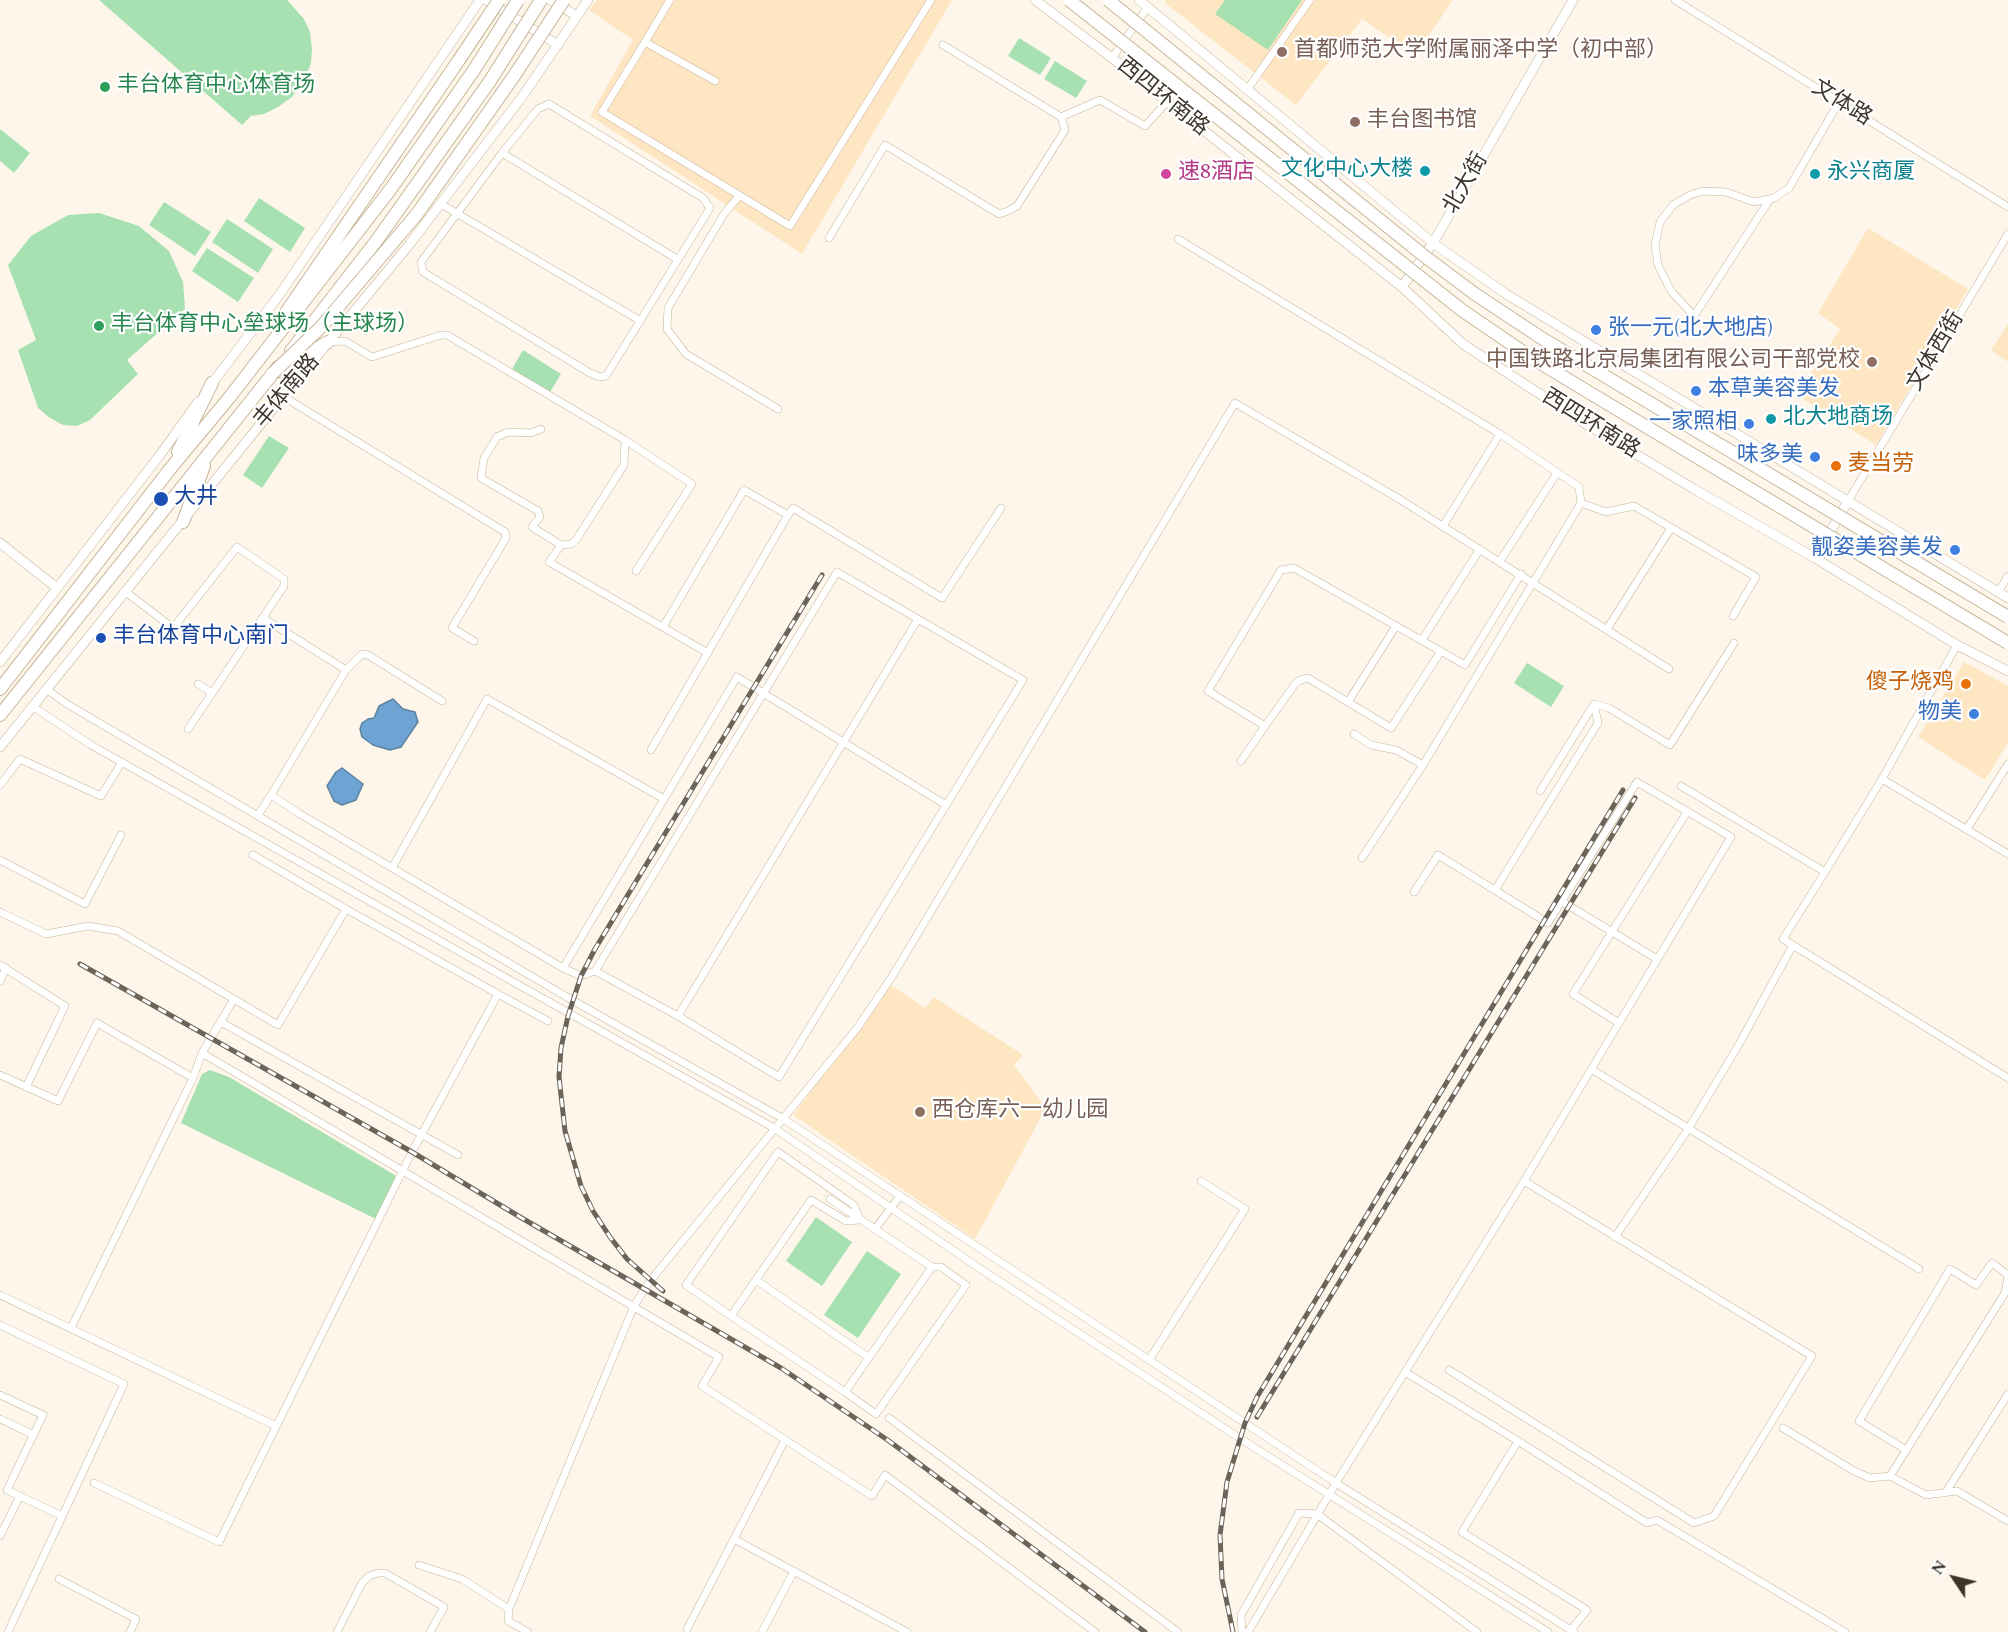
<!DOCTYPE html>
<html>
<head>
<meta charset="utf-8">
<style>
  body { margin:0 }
  #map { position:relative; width:2008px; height:1632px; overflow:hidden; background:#fef6ea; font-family:Spectral,serif }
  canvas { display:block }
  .north { position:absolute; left:1924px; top:1548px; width:60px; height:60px; -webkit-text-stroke:4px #fff; paint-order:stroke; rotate:305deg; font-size:16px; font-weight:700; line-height:24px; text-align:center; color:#3c352a }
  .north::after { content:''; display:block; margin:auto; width:21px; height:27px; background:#3c352a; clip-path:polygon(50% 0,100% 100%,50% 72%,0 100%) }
</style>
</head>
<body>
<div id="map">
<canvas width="2008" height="1632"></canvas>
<div class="north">N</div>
</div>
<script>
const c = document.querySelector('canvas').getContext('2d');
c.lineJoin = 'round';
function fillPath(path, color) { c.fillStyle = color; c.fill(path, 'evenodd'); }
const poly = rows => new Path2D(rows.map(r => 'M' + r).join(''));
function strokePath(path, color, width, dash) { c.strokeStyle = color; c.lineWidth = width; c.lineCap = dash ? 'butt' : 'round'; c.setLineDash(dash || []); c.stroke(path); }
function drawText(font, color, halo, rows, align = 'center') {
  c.font = font + ' Spectral,"Noto Sans SC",serif'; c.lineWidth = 4.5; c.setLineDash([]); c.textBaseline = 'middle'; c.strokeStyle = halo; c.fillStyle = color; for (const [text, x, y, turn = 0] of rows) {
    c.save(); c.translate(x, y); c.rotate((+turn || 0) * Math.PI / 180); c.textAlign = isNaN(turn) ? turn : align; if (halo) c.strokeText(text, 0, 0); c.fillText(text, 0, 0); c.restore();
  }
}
const built = poly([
  [597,0,952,0,802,254,590,116,633,40,589,10],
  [1167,0,1453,0,1419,50,1413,54,1362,19,1296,105,1165,3],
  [1868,228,1968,289,1876,445,1797,395,1840,329,1818,313],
  [2008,324,2008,362,1991,350],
  [1964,662,2008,686,2008,743,1985,780,1918,737],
  [891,985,925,1008,934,997,1023,1055,1014,1065,1046,1108,975,1239,793,1115]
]);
const green = poly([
  [99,0,287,0,304,19,310,32,312,49,311,63,304,81,292,97,278,107,264,114,251,116,242,125],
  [1225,0,1302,0,1268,50,1215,14],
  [1019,38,1051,58,1040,75,1008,56],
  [1055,61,1087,81,1076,98,1044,79],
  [0,129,30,153,14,173,0,161],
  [259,198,305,228,290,252,244,221],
  [164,202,211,232,195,256,149,225],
  [99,213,139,226,169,251,183,282,185,309,127,360,138,374,90,420,77,426,63,425,50,418,38,408,18,350,36,340,8,265,31,236,68,215],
  [227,219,273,249,258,273,212,242],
  [207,248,254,278,238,302,192,271],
  [523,350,561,374,549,394,511,371],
  [269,436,289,448,262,488,243,475],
  [1527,663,1564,686,1551,707,1514,683],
  [210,1070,229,1077,398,1177,378,1220,181,1123,202,1074],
  [816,1217,852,1242,822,1286,786,1261],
  [867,1251,901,1274,858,1338,824,1315]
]);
const water = poly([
  [393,699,403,709,415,712,418,722,401,747,390,750,373,745,362,737,360,729,362,723,368,719,374,718,379,706,393,699],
  [342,768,363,784,356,800,342,805,334,801,327,786,336,772,342,768]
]);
const minor = poly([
  [670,0,645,42,715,81],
  [1675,0,2008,207],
  [645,42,602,112,790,226,931,0],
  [943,45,1061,117,1100,100,1145,126,1167,102],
  [1112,58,1148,7],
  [1247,90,1310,0],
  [549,104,703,198,710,208,606,376,600,377,590,373,423,272,421,262,502,153,538,109,549,104],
  [502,153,677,259],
  [739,196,724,214,668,308,667,329,686,354,778,409],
  [1770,199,1694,316,1671,291,1658,265,1655,245,1660,222,1673,205,1690,195,1703,191,1726,192,1754,202,1774,198,1789,188,1839,102],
  [441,204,639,320],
  [829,238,885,145,999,214,1008,211,1017,206,1065,130,1061,117],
  [1178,239,1500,434,1579,487,1581,503,1423,765,1362,858],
  [328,342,345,341,372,357,441,335,447,335,625,440,624,465,576,540,571,544,561,545,532,527,540,517,538,511,481,478,484,458,497,437,508,432,531,433,541,429],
  [284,397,505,532,506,538,452,628,474,641],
  [625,440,692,484,636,571],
  [1848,501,2008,234],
  [1581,503,1606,512,1634,506,1756,577,1733,616],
  [788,515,793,508,942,598,1001,508],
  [1443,526,1500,434],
  [561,545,549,562,708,653],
  [1500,561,1557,473],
  [126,592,173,628,237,547,284,579,284,586,188,729],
  [1998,592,2008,576],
  [263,618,346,670,271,795],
  [1607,629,1671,528],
  [1422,640,1480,549],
  [346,670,362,654,368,655,442,701],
  [198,684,212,693],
  [46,689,67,704,572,1000,782,1118,1336,1483,1574,1632],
  [1348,702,1396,626],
  [32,706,91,745,774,1128,979,1268,1244,1441,1548,1632],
  [1265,726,1295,684,1300,680,1308,678,1391,728,1441,651],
  [1354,734,1371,745,1396,750,1423,765],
  [651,750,788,515,744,490,663,627],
  [1241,761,1265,726,1208,691,1281,570,1294,568,1465,665,1521,574],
  [1882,779,2008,854],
  [0,785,20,759,101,796,122,762],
  [1681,786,1825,872,1783,939,2008,1078],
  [1540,791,1594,704],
  [258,815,271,795,300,814,563,968,581,976,595,971,678,1016,779,1077,1023,680,837,572,595,971],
  [1967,829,2008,764],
  [0,860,85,904,121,835],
  [392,868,487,699,664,799],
  [1825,872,1882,779,1957,645],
  [1495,890,1598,723,1594,704,1609,708,1670,745,1734,643],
  [1561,901,1657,959],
  [0,912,46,934,88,926,118,931,278,1025,346,909,253,855],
  [0,965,65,1006,26,1087],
  [563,968,737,677,946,805],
  [0,981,6,968],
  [498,994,548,1021],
  [678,1016,918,619],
  [221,1022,458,1155],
  [1619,1023,1573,994,1687,812],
  [202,1053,234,999],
  [1591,1069,1919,1269],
  [0,1075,58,1101,97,1023,193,1078,202,1053,719,1357,702,1386,872,1496,885,1475,1095,1632],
  [830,1199,875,1229,900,1196],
  [1615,1237,1687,1131,1738,1046,1793,945],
  [756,1280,868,1357],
  [0,1295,276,1426],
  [731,1316,811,1200,846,1221,860,1220,854,1205,778,1152,686,1285,731,1316,845,1392,932,1267,875,1229],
  [0,1325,124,1384,8,1632],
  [71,1328,193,1078],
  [1149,1360,1245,1209,1201,1181],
  [1449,1370,1694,1523,1714,1516,1812,1356,1524,1181],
  [1405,1372,1518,1441,1462,1532,1587,1610,1571,1630],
  [845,1392,876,1414,966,1285,941,1267,932,1267],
  [0,1395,43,1415,7,1490,62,1516],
  [889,1418,1178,1632],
  [0,1419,34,1435],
  [1783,1428,1854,1471,1870,1478,1890,1476,1926,1495,1957,1491,2008,1521],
  [785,1440,734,1539,907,1632],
  [1518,1441,1647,1523,1657,1520,1845,1632],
  [1906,1450,1859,1421,1950,1269,1976,1285,1992,1263,2008,1275],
  [1890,1476,2005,1293,2008,1276],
  [94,1483,219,1542,412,1152,498,994,346,909],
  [1946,1492,2008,1394],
  [0,1536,20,1496],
  [419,1565,462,1579,509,1609,634,1306,650,1281,858,1027,893,975,1235,403,1401,500,1669,669],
  [59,1579,136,1619,130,1632],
  [509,1609,508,1621,528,1632],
  [687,1629,734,1539],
  [337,1632,362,1583,369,1576,378,1573,385,1573,444,1607,430,1632],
  [762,1632,794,1571],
  [1242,1632,1241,1615,1299,1513,1317,1514,1477,1632],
  [1248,1632,1336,1483,1524,1181,1731,837,1637,782,1548,923,1438,855,1414,892]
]);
const tertiary = poly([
  [486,0,558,45],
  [550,0,577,16],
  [1035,0,1112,58,1402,287,1463,344,1589,426,1694,489,1815,558,1957,645,2008,671],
  [1139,0,1433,243,1506,294,2008,598],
  [1402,287,1433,243,1573,0],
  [210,386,280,294,480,0],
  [0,543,57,588],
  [1815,558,1848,501],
  [0,662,160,455,198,402],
  [0,747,263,421,409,245,522,97,588,0]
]);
const trunk = poly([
  [285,314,459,60],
  [291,351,377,240,490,81],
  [279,371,328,342],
  [178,452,212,383],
  [183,522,204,466],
  [0,689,170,469,229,398,390,190,474,70],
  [0,715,278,367]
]);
const rail = poly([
  [80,964,412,1152,520,1217,781,1368,889,1441,1145,1632],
  [663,1291,627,1259,610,1237,593,1211,581,1186,565,1131,559,1077,561,1048,568,1016,581,976,595,949,822,575],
  [1257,1417,1635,798],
  [1233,1632,1222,1579,1220,1535,1227,1482,1245,1423,1257,1397,1623,790]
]);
const trunkBridge = poly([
  [1069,0,1463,311,1532,358,1595,396,2008,643],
  [1108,0,1423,255,1475,294,1543,339,2008,617],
  [459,60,499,0],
  [474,70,518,0],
  [490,81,541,0],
  [272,374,321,327,417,214,514,76,564,0]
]);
const markers = [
  [1282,52,6,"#8d6e63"],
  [105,87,6,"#2e9e5b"],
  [1355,122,6,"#8d6e63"],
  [1425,171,6,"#0f9aa8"],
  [1166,174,6,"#d1479c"],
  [1815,174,6,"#0f9aa8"],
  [99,326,6,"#2e9e5b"],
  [1596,330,6,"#3f7fe0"],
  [1872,362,6,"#8d6e63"],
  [1696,391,6,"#3f7fe0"],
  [1771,419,6,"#0f9aa8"],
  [1749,424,6,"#3f7fe0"],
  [1815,457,6,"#3f7fe0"],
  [1836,466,6,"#e8710a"],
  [161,499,8,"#1a4fb4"],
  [1955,550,6,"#3f7fe0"],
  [101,638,6,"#1a4fb4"],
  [1966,684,6,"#e8710a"],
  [1974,714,6,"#3f7fe0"],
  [920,1112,6,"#8d6e63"]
];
const educationNames = [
  ["首都师范大学附属丽泽中学（初中部）",1294,52],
  ["丰台图书馆",1367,122],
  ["中国铁路北京局集团有限公司干部党校",1860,362,"right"],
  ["西仓库六一幼儿园",932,1112]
];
const leisureNames = [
  ["丰台体育中心体育场",117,87],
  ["丰台体育中心垒球场（主球场）",111,326]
];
const streetNames = [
  ["西四环南路",1162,98,39],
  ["文体路",1841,104,32],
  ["北大街",1467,184,-60],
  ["文体西街",1937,352,-59],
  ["丰体南路",288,392,-50],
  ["西四环南路",1590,425,32]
];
const cultureNames = [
  ["文化中心大楼",1413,171,"right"],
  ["永兴商厦",1827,174],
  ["北大地商场",1783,419]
];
const hotelNames = [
  ["速8酒店",1178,174]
];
const shopNames = [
  ["张一元(北大地店)",1608,330,"left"],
  ["本草美容美发",1708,391,"left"],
  ["一家照相",1737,424],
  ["味多美",1803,457],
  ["靓姿美容美发",1943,550],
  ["物美",1962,714]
];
const foodNames = [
  ["麦当劳",1848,466],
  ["傻子烧鸡",1954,684,"right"]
];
const transitNames = [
  ["大井",174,499],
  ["丰台体育中心南门",113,638]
];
fillPath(built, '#ffe6c3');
fillPath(green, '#a7e1b1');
fillPath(water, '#6da4d4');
strokePath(water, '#5e83a1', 1.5);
strokePath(minor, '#c7b499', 8);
strokePath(tertiary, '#c7b499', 10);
strokePath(trunk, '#c7b499', 14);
strokePath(minor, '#fff', 7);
strokePath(tertiary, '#fff', 9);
strokePath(trunk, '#fff', 12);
strokePath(rail, '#6b6459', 5);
strokePath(rail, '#fff', 3, [9]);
strokePath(trunkBridge, '#c7b499', 14, []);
strokePath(trunkBridge, '#fff', 12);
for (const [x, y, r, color] of markers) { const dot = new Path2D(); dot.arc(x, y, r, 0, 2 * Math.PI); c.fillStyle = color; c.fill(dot); strokePath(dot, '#fff', 2); }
drawText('22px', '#785e54', '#fff', educationNames, 'left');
drawText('22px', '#27864d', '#fff', leisureNames, 'left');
drawText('22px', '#3c352a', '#fff', streetNames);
drawText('22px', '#0d838f', '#fff', cultureNames, 'left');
drawText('22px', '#b23c85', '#fff', hotelNames, 'left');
drawText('22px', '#366cbe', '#fff', shopNames, 'right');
drawText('22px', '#c56008', '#fff', foodNames, 'left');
drawText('22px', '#164399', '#fff', transitNames, 'left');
</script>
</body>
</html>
